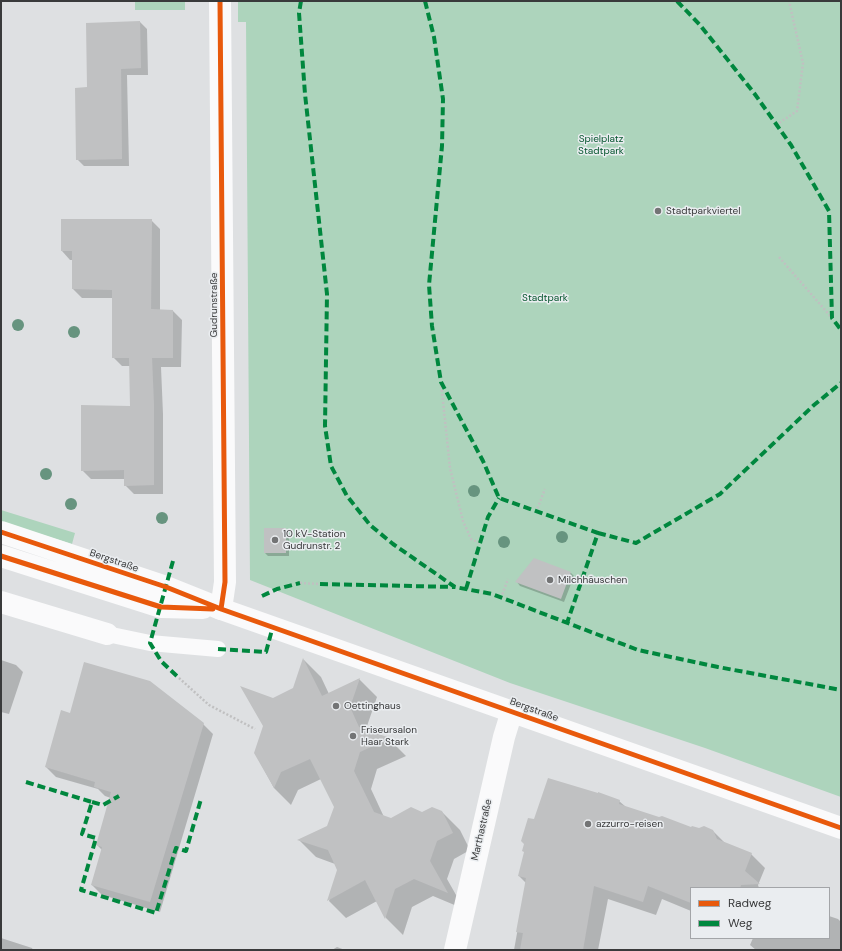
<!DOCTYPE html>
<html>
<head>
<meta charset="utf-8">
<style>
  body { margin:0 }
  #map { position:relative; width:842px; height:951px; overflow:hidden; background:#dee0e2; font-family:"DM Sans",sans-serif }
  canvas { display:block }
  .frame { position:absolute; inset:0; border:2px solid #393a3b; pointer-events:none }
  .legend { position:absolute; left:690px; top:887px; width:140px; height:52px; box-sizing:border-box; background:#eaedf0; border:1px solid #a3a5a8; margin:0; padding:5px 7px; list-style:none; font-size:12px; color:#393a3b }
  .legend li { display:flex; align-items:center; gap:8px; height:20px }
  .legend b { width:20px; border:1px solid #a3a5a8 }
</style>
</head>
<body>
<div id="map">
<canvas width="842" height="951"></canvas>
<div class="frame"></div>
<ul class="legend">
<li><b style="height:5px;background:#e8590c"></b>Radweg</li>
<li><b style="height:5px;background:#00873e"></b>Weg</li>
</ul>
</div>
<script>
const c = document.querySelector('canvas').getContext('2d');
c.lineJoin = 'round';
function fillPath(path, color) { c.fillStyle = color; c.fill(path, 'evenodd'); }
const poly = rows => new Path2D(rows.map(r => 'M' + r).join(''));
function strokePath(path, color, width, dash) { c.strokeStyle = color; c.lineWidth = width; c.lineCap = dash ? 'butt' : 'round'; c.setLineDash(dash || []); c.stroke(path); }
function drawText(font, color, halo, rows, align = 'center') {
  c.font = font + ' "DM Sans",sans-serif'; c.lineWidth = 3; c.setLineDash([]); c.textBaseline = 'middle'; c.strokeStyle = halo; c.fillStyle = color; for (const [text, x, y, turn = 0] of rows) {
    c.save(); c.translate(x, y); c.rotate((+turn || 0) * Math.PI / 180); c.textAlign = isNaN(turn) ? turn : align; if (halo) c.strokeText(text, 0, 0); c.fillText(text, 0, 0); c.restore();
  }
}
const green = poly([
  [135,1,185,1,185,10,135,10],
  [238,1,841,1,841,797,705,748,510,683,250,580,246,22,238,22],
  [1,510,75,533,72,544,1,522]
]);
const shadow = poly([
  [140,22,147,29,148,75,127,75,129,166,84,166,77,159,88,88],
  [151,220,160,229,160,310,173,311,182,320,181,367,161,367,163,414,163,494,134,494,125,485,125,479,91,479,82,470,131,407,130,366,122,366,113,357,113,298,82,298,73,289,73,260,70,260,62,251],
  [285,529,289,532,289,556,268,556,265,553],
  [534,559,571,573,574,576,564,602,520,586,517,582],
  [1,660,16,665,23,672,9,714,1,712],
  [304,660,321,677,329,694,359,679,377,697,367,726,370,732,389,739,406,756,377,769,371,789,384,817,391,819,422,813,442,812,460,830,470,850,454,859,447,879,464,909,433,896,412,907,403,935,386,918,377,901,346,918,329,901,338,870,335,864,316,857,299,840,328,827,335,807,321,779,298,790,291,805,274,788,255,753,273,699,294,689],
  [70,714,203,724,213,734,160,912,102,895,92,885,102,850,97,845,111,798,105,796,98,789,56,777,46,767],
  [619,801,626,807,692,829,713,831,726,844,751,854,765,868,758,885,759,888,691,888,691,911,662,899,656,915,608,899,598,950,514,950,526,883,519,876,534,820],
  [829,914,829,916,838,919,841,922,841,950,756,950,750,945,753,938,829,938],
  [1,938,32,948,33,950,1,950],
  [337,947,345,950,332,950]
]);
const building = poly([
  [140,21,141,68,121,69,122,159,76,160,75,88,87,87,86,23],
  [61,219,152,219,151,309,173,310,173,358,152,358,154,405,154,485,124,486,124,470,81,471,81,405,130,406,129,358,112,358,112,290,72,289,72,251,61,251],
  [264,528,286,528,286,553,264,553],
  [534,558,571,572,561,599,515,582],
  [303,658,322,696,360,678,350,707,359,727,390,738,360,752,354,771,374,812,391,818,411,807,422,812,432,807,442,811,453,833,437,841,430,861,448,893,414,879,395,889,385,919,365,880,327,901,337,870,328,850,297,840,327,826,334,807,310,759,281,772,274,788,254,753,263,726,240,686,273,698,293,688],
  [84,662,150,681,204,723,150,902,91,885,102,847,96,845,111,792,94,787,95,782,45,767,61,710,70,713],
  [548,778,598,793,598,792,620,800,619,804,659,817,662,816,691,827,692,826,699,828,704,826,713,830,717,839,752,853,745,871,760,884,741,885,740,888,691,888,691,903,648,886,643,902,594,886,583,950,520,950,523,933,516,932,526,878,518,876,524,852,522,851,524,844,521,841,528,818,534,819]
]);
const path = poly([
  [776,125,797,111,803,63,789,1],
  [779,257,832,318],
  [441,382,450,468,463,521,471,539,480,543],
  [536,512,545,489],
  [300,583,320,584],
  [501,598,508,579],
  [179,678,209,705,255,729]
]);
const service = poly([
  [107,634,150,643,218,649]
]);
const minor = poly([
  [220,1,225,582,221,609],
  [1,602,107,634],
  [455,950,504,737,512,711]
]);
const tertiary = poly([
  [1,532,166,587,221,609,841,828],
  [1,556,161,607,203,608]
]);
const quiet = poly([
  [301,1,299,13,305,94,327,294,325,426,331,466,347,496,370,525,393,544,455,587,492,594,638,650,718,667,841,690],
  [425,1,434,37,443,99,442,146,429,285,432,326,441,382,483,461,499,498,598,533,567,623],
  [677,1,700,25,754,93,791,145,829,211,832,318,841,330],
  [598,533,636,543,720,494,814,405,841,383],
  [173,561,150,643,161,661,179,678],
  [320,584,455,587],
  [466,589,488,517,499,498],
  [262,596,277,589,300,583],
  [218,649,266,652,273,626],
  [26,782,92,802,82,834,96,838,81,890,156,913,176,848,186,851,201,799],
  [92,802,103,805,119,796]
]);
const cycleway = poly([
  [220,1,225,582,221,609],
  [1,532,166,587,221,609,841,828],
  [1,556,161,607,213,609]
]);
const trees = [
  [18,325],
  [74,332],
  [46,474],
  [474,491],
  [71,504],
  [162,518],
  [562,537],
  [504,542]
];
const markers = [
  [658,211,4,"#737475"],
  [275,540,4,"#737475"],
  [550,580,4,"#737475"],
  [336,706,4,"#737475"],
  [353,736,4,"#737475"],
  [588,824,4,"#737475"]
];
const parkNames = [
  ["Spielplatz",601,139],
  ["Stadtpark",601,151],
  ["Stadtpark",545,298]
];
const poiNames = [
  ["Stadtparkviertel",666,211],
  ["10 kV-Station",283,534],
  ["Gudrunstr. 2",283,546],
  ["Milchhäuschen",558,580],
  ["Oettinghaus",344,706],
  ["Friseursalon",361,730],
  ["Haar Stark",361,742],
  ["azzurro-reisen",596,824]
];
const streetNames = [
  ["Gudrunstraße",214,305,-90],
  ["Bergstraße",114,561,19],
  ["Bergstraße",534,710,20],
  ["Marthastraße",482,830,-77]
];
fillPath(green, '#add4bc');
fillPath(shadow, '#0003');
fillPath(building, '#c0c1c2');
strokePath(path, '#c0c0c1', 2.5, [2, 2]);
strokePath(service, '#fafafb', 16);
strokePath(minor, '#fafafb', 22);
strokePath(tertiary, '#fafafb', 22);
strokePath(quiet, '#00873e', 4, [8, 4]);
strokePath(cycleway, '#e8590c', 5);
c.fillStyle = '#67947f';
for (const [x, y] of trees) { c.beginPath(); c.arc(x, y, 6, 0, 2 * Math.PI); c.fill(); }
for (const [x, y, r, color] of markers) { const dot = new Path2D(); dot.arc(x, y, r, 0, 2 * Math.PI); c.fillStyle = color; c.fill(dot); strokePath(dot, '#eaedf0', 1.5); }
drawText('10px', '#05552e', '#eaedf0', parkNames);
drawText('10px', '#393a3b', '#eaedf0', poiNames, 'left');
drawText('10px', '#393a3b', '#eaedf0', streetNames);
</script>
</body>
</html>
